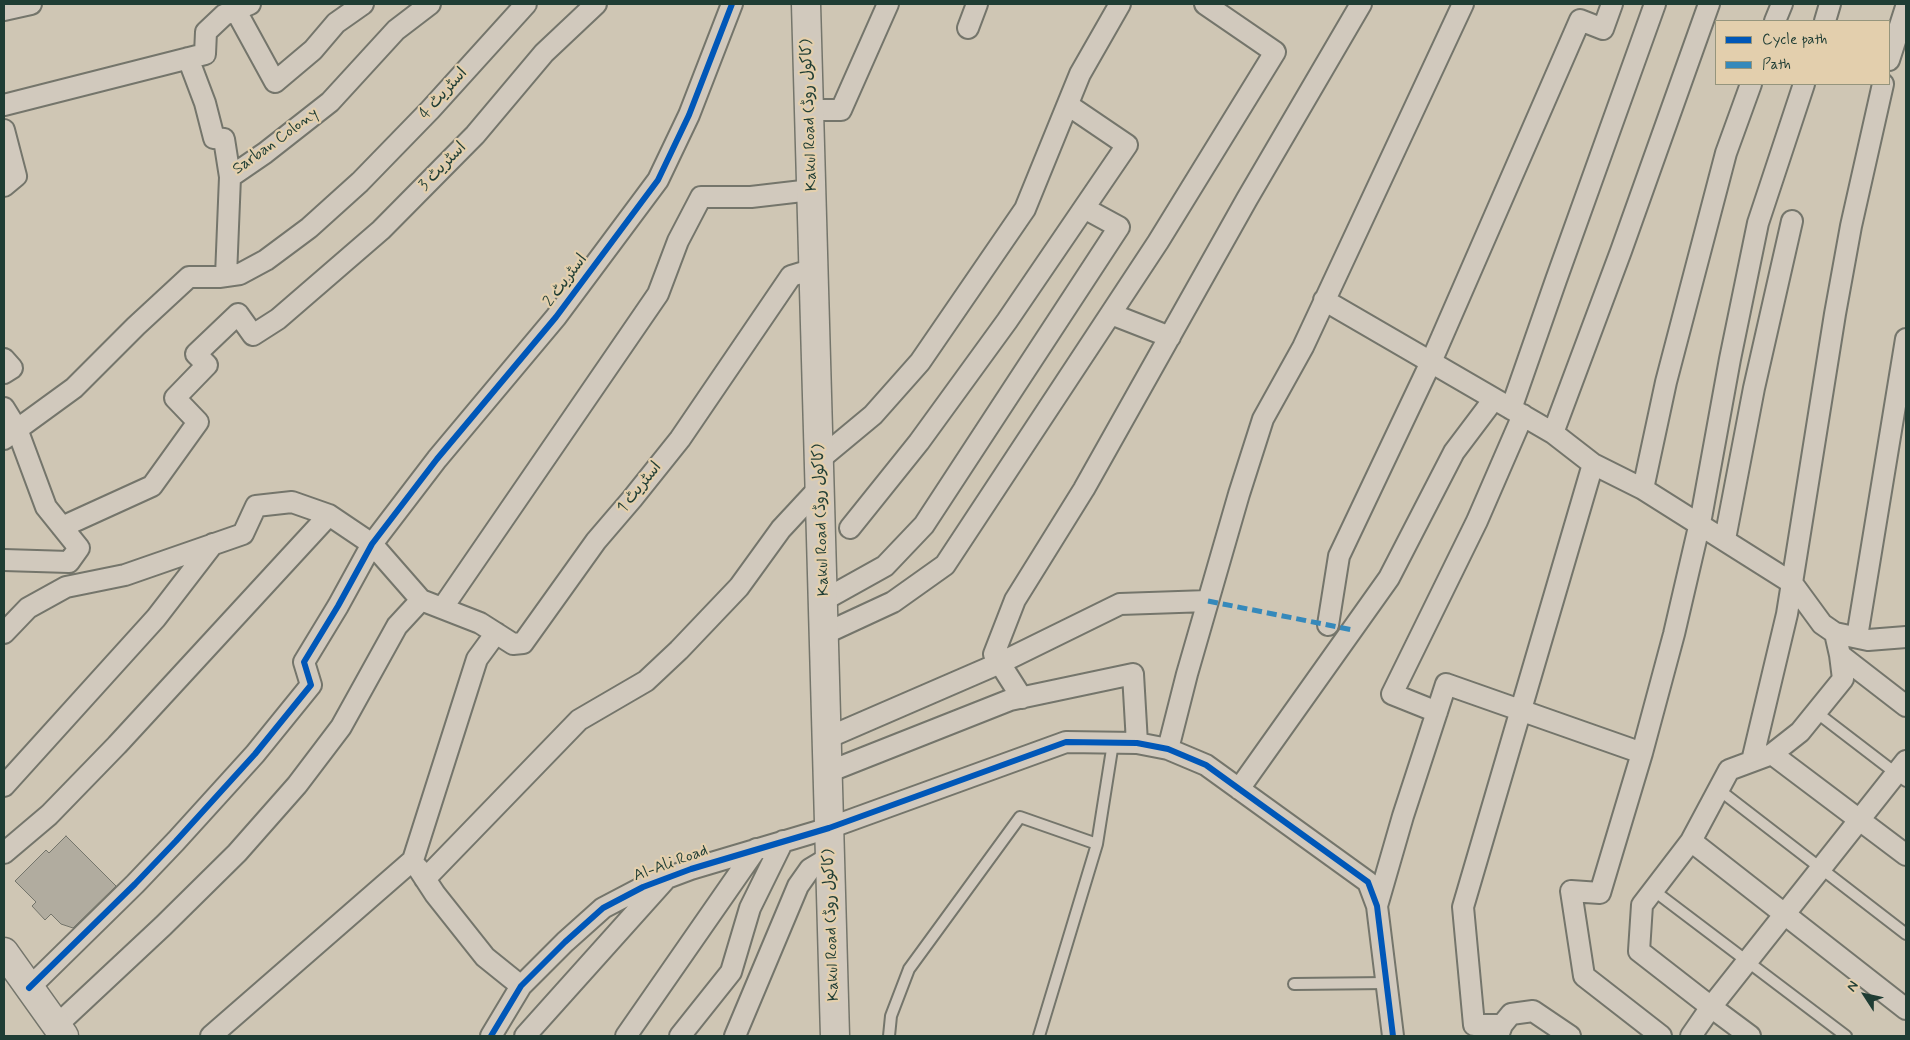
<!DOCTYPE html>
<html>
<head>
<meta charset="utf-8">
<style>
  body { margin:0 }
  #map { position:relative; width:1910px; height:1040px; overflow:hidden; background:#cfc6b4; font-family:Mynerve,sans-serif }
  canvas { display:block }
  .frame { position:absolute; inset:0; border:5px solid #1f3d34; pointer-events:none }
  .legend { position:absolute; left:1715px; top:20px; width:175px; height:65px; box-sizing:border-box; background:#e3cfad; border:1px solid #95957d; margin:0; padding:6px 9px; list-style:none; font-size:15px; color:#1f3d34 }
  .legend li { display:flex; align-items:center; gap:10px; height:25px }
  .legend b { width:25px; border:1px solid #95957d }
  .north { position:absolute; left:1840px; top:970px; width:50px; height:50px; -webkit-text-stroke:4px #e3cfad; paint-order:stroke; rotate:305deg; font-size:14px; font-weight:700; line-height:20px; text-align:center; color:#1f3d34 }
  .north::after { content:''; display:block; margin:auto; width:18px; height:22px; background:#1f3d34; clip-path:polygon(50% 0,100% 100%,50% 72%,0 100%) }
</style>
</head>
<body>
<div id="map">
<canvas width="1910" height="1040"></canvas>
<div class="frame"></div>
<ul class="legend">
<li><b style="height:6px;background:#0057b8"></b>Cycle path</li>
<li><b style="height:6px;background:#3589bb"></b>Path</li>
</ul>
<div class="north">N</div>
</div>
<script>
const c = document.querySelector('canvas').getContext('2d');
c.lineJoin = 'round';
function fillPath(path, color) { c.fillStyle = color; c.fill(path, 'evenodd'); }
const poly = rows => new Path2D(rows.map(r => 'M' + r).join(''));
function strokePath(path, color, width, dash) { c.strokeStyle = color; c.lineWidth = width; c.lineCap = dash ? 'butt' : 'round'; c.setLineDash(dash || []); c.stroke(path); }
function drawText(font, color, halo, rows, align = 'center') {
  c.font = font + ' Mynerve,"Playpen Sans Arabic",sans-serif'; c.lineWidth = 4.5; c.setLineDash([]); c.textBaseline = 'middle'; c.strokeStyle = halo; c.fillStyle = color; for (const [text, x, y, turn = 0] of rows) {
    c.save(); c.translate(x, y); c.rotate((+turn || 0) * Math.PI / 180); c.textAlign = isNaN(turn) ? turn : align; if (halo) c.strokeText(text, 0, 0); c.fillText(text, 0, 0); c.restore();
  }
}
const building = poly([
  [66,836,116,886,73,928,61,924,51,914,45,920,32,906,36,902,15,881,46,850,49,853,66,836]
]);
const lane = poly([
  [1816,712,1906,781],
  [1718,789,1906,934],
  [1653,890,1846,1036],
  [1294,984,1387,983],
  [889,1036,891,1016,909,969,1020,817,1097,844],
  [1039,1036,1097,844,1113,743]
]);
const street = poly([
  [235,9,275,82,313,50,336,23,363,4],
  [4,10,31,4],
  [1775,21,1782,4],
  [1825,21,1830,4],
  [968,28,977,4],
  [188,58,205,103,214,138,224,139,230,177,265,153,330,102,396,30,430,4],
  [1889,60,1906,7],
  [4,105,205,54,206,32,224,15,250,4],
  [809,110,841,110,888,4],
  [4,130,16,176,4,186],
  [226,276,230,177],
  [1324,300,1553,433],
  [1111,314,1170,337],
  [4,359,12,368,4,373],
  [4,408,17,429,46,507,79,548,69,562,4,560],
  [1511,409,1556,280,1655,4],
  [4,439,74,388,136,326,189,277,219,277,240,274,266,260,309,228,360,182,430,110,526,4],
  [820,459,873,415,920,362,1025,209,1080,74,1120,4],
  [1593,464,1553,433,1621,251,1709,4],
  [1643,489,1666,382,1726,153,1751,84],
  [62,527,152,486,198,422,175,398,207,365,196,354,238,314,253,335,278,319,381,230,475,135,544,53,596,4],
  [850,528,919,442,1007,321,1084,208],
  [1725,539,1754,388,1792,221],
  [824,600,885,566,924,525,1119,227,1084,208,1127,145,1068,105],
  [443,607,658,294,678,241,701,197,751,197,811,190],
  [1328,625,1339,556,1431,362,1580,20,1603,29,1612,4],
  [4,633,28,608,66,587,125,575,243,534,256,506,292,502,329,515,372,544,421,600,480,623,513,644,523,643,596,541,632,499,680,439,791,276,814,269],
  [824,634,893,602,945,565,1158,242,1275,52,1205,4],
  [1857,637,1906,339],
  [1840,655,1906,706],
  [1022,698,994,654,1015,600,1084,489,1247,199,1361,4],
  [1437,712,1392,694,1477,521,1523,415],
  [827,738,1000,663,1120,604,1208,601],
  [1168,749,1187,674,1239,494,1263,419,1303,347,1463,4],
  [1772,754,1906,855],
  [1752,761,1787,614,1835,314,1851,226,1883,84],
  [828,772,1010,700,1133,674,1137,743],
  [4,786,156,618,213,544],
  [1239,789,1389,578,1454,452,1494,399],
  [1691,841,1906,1009],
  [4,853,49,815,117,745,329,515],
  [418,868,435,894,485,957,521,986],
  [425,879,579,720,646,681,679,650,739,587,781,529,821,486],
  [1377,906,1403,816,1446,684,1642,753],
  [29,988,135,884,176,841,255,754,311,685,304,662,338,606,372,544,437,459,556,317,658,180,689,115,732,4],
  [1502,1025,1474,1025,1463,907,1593,464,1643,489,1792,583,1822,624,1835,633,1868,640,1906,637],
  [56,1026,163,926,237,853,297,785,341,727,397,626,421,600],
  [211,1036,413,860,477,659,496,633],
  [491,1036,521,986,565,942,603,908,643,887,691,869,829,828,1066,742,1137,743,1168,749,1206,765,1368,882,1377,906,1393,1036],
  [525,1036,664,881],
  [626,1036,756,849],
  [680,1036,731,972,750,908,783,841],
  [735,1036,798,886,810,869,830,857],
  [1498,1036,1502,1025,1511,1014,1533,1011,1570,1036],
  [1661,1036,1584,976,1571,891,1600,893,1642,753,1674,634,1701,518,1730,359,1758,223,1804,84],
  [1691,1036,1711,1007,1639,951,1642,905,1691,841,1729,770,1772,754,1800,732,1843,679,1840,655,1835,633],
  [1750,1036,1711,1007,1906,761]
]);
const secondary = poly([
  [806,4,835,1036]
]);
const highway = poly([
  [4,952,64,1036]
]);
const quiet = poly([
  [1208,601,1353,630]
]);
const cycleway = poly([
  [29,988,135,884,176,841,255,754,311,685,304,662,338,606,372,544,437,459,556,317,658,180,689,115,732,4],
  [491,1036,521,986,565,942,603,908,643,887,691,869,829,828,1066,742,1137,743,1168,749,1206,765,1368,882,1377,906,1393,1036]
]);
const streetNames = [
  ["اسٹریٹ 4",444,94,-48],
  ["Kakul Road (کاکول روڈ)",810,115,-92],
  ["Sarban Colony",276,142,-36],
  ["اسٹریٹ 3",443,167,-46],
  ["اسٹریٹ 2",566,281,-53],
  ["اسٹریٹ 1",640,488,-51],
  ["Kakul Road (کاکول روڈ)",822,520,-92],
  ["Al-Ali Road",671,864,-20],
  ["Kakul Road (کاکول روڈ)",832,925,-92]
];
fillPath(building, '#b1ac9f');
strokePath(building, '#74756b', 1);
strokePath(lane, '#74756b', 14);
strokePath(street, '#74756b', 24);
strokePath(secondary, '#74756b', 31);
strokePath(highway, '#74756b', 31);
strokePath(lane, '#d1c9bd', 10);
strokePath(street, '#d1c9bd', 20);
strokePath(secondary, '#d1c9bd', 28);
strokePath(highway, '#d1c9bd', 28);
strokePath(quiet, '#3589bb', 5, [10, 5]);
strokePath(cycleway, '#0057b8', 6);
drawText('16px', '#1f3d34', '#e3cfad', streetNames);
</script>
</body>
</html>
